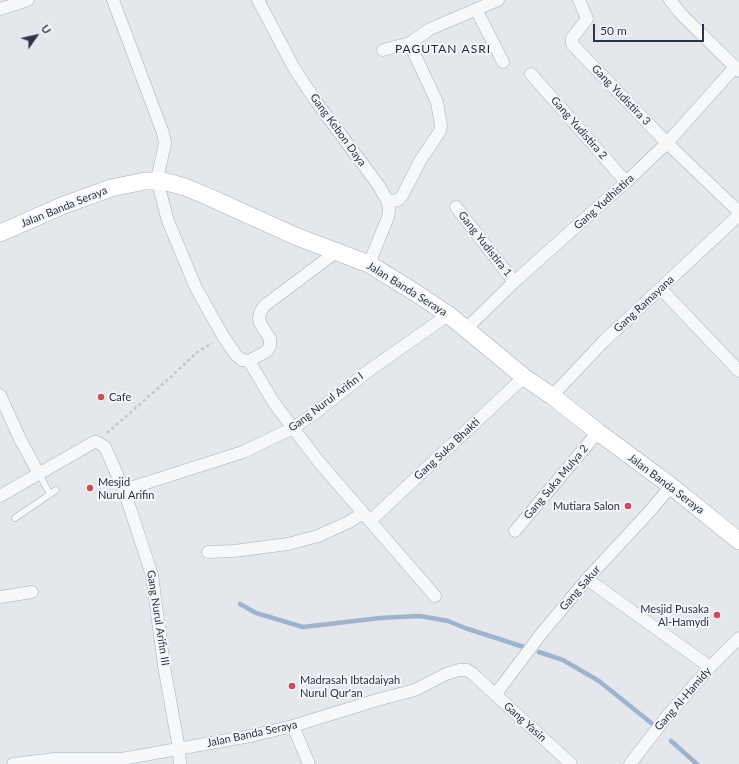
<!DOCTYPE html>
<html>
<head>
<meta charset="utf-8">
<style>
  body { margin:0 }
  #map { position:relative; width:739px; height:764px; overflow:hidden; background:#e4e7ec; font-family:Lato,sans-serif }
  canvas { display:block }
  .north { position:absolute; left:16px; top:16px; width:40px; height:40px; -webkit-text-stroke:3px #f4f6f9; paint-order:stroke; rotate:56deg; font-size:11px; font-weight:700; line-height:16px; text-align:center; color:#2b3445 }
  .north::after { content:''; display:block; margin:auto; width:14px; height:18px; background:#2b3445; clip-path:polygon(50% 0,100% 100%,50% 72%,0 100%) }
  .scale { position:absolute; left:593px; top:24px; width:111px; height:18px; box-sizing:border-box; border:2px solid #2b3445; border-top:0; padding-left:5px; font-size:12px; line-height:14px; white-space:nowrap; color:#2b3445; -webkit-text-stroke:3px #f4f6f9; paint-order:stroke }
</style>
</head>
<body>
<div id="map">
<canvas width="739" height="764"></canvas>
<div class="north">U</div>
<div class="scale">50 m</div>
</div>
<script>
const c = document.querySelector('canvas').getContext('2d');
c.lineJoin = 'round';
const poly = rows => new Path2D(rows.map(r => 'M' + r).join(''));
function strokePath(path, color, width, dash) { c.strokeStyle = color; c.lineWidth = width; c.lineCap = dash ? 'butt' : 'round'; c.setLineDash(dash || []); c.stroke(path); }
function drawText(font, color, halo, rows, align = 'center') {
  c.font = font + ' Lato,sans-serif'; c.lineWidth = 4; c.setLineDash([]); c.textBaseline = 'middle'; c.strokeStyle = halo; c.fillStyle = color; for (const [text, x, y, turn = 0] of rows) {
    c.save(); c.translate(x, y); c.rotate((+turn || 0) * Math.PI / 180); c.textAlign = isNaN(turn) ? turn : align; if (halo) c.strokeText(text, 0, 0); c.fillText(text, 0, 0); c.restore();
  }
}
const stream = poly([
  [240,604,256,613,303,627,380,618,420,616,448,621,465,628,527,648],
  [539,652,563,660,599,681,655,726],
  [671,741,697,764]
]);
const path = poly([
  [107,433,172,376,196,353,212,343]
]);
const lane = poly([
  [39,474,50,494],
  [15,518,56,490]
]);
const street = poly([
  [113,0,163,133,165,143,157,180,168,221,196,288,223,336,236,355,242,360,249,361,274,403,293,428,319,462,435,596],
  [258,0,294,68,315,100,379,186,388,202,389,211,388,217,369,264],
  [579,0,587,19,572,38,572,44,667,143,739,212],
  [670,0,681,14,739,71],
  [0,9,28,0],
  [476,9,503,62],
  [383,50,410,43],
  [531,74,626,182],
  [388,202,398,200,402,196,420,161,440,131,441,126,437,102,413,51,410,43,430,29,498,0],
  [456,207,514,282],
  [661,289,739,371],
  [466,329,514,282,626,182,667,143,735,67],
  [249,361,267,351,270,346,270,339,260,323,259,318,260,313,264,306,336,252],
  [0,395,20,439,39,474],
  [552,396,603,342,739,215],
  [124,490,243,452,293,428,315,413,371,369,448,315],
  [0,496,94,442,97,442,105,447,124,490,152,575,164,666,179,749,180,764],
  [370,521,524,377],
  [515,531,598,432],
  [208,552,234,551,288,544,318,536,349,522,363,513],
  [587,579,710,667],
  [0,597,32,592],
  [495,695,541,634,587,579,650,511,671,486],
  [293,726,309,764],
  [13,764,54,759,122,759,250,736,293,726,377,700,415,690,446,674,459,670,467,670,473,674,571,764],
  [630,764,664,720,710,667,739,638]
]);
const secondary = poly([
  [0,233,64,205,111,188,145,181,163,181,185,187,209,197,295,236,369,264,416,293,449,315,524,377,552,396,598,432,671,486,739,541]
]);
const markers = [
  [101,397,4,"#d1495b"],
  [90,488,4,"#d1495b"],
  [628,506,4,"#d1495b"],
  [717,615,4,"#d1495b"],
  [292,686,4,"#d1495b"]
];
const streetNames = [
  ["Gang Yudistira 3",621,95,46],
  ["Gang Yudistira 2",579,128,49],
  ["Gang Kebon Daya",338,130,54],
  ["Gang Yudhistira",604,202,-42],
  ["Jalan Banda Seraya",64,207,-22],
  ["Gang Yudistira 1",485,244,52],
  ["Jalan Banda Seraya",407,289,32],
  ["Gang Ramayana",644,304,-43],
  ["Gang Nurul Arifin I",326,402,-37],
  ["Gang Suka Bhakti",447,449,-43],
  ["Gang Suka Mulya 2",556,482,-50],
  ["Jalan Banda Seraya",666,484,37],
  ["Gang Sakur",580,588,-49],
  ["Gang Nurul Arifin III",158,618,81],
  ["Gang Al-Hamidy",683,699,-49],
  ["Gang Yasin",525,722,42],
  ["Jalan Banda Seraya",252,734,-12]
];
const poiNames = [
  ["Cafe",109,397],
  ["Mesjid",98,482],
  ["Nurul Arifin",98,495],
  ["Mutiara Salon",620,506,"right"],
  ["Mesjid Pusaka",709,609,"right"],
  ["Al-Hamydi",709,622,"right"],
  ["Madrasah Ibtadaiyah",300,680],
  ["Nurul Qur'an",300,693]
];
const neighbourhoodNames = [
  ["PAGUTAN ASRI",443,49]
];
strokePath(stream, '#9fb4cc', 4.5);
strokePath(lane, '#a9aeb7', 7);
strokePath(street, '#a9aeb7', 13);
strokePath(secondary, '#a9aeb7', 18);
strokePath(path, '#c2c5cb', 2.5, [3, 3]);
strokePath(lane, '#f7f8fa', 6);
strokePath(street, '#f7f8fa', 12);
strokePath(secondary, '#fff', 17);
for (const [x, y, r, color] of markers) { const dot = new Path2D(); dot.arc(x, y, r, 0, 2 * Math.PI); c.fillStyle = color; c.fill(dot); strokePath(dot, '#f4f6f9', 1.5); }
drawText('11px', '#2b3445', '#f4f6f9', streetNames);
drawText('11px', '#2b3445', '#f4f6f9', poiNames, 'left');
c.letterSpacing = '1px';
drawText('12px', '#1d2536', '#f4f6f9', neighbourhoodNames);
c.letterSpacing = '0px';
</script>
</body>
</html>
